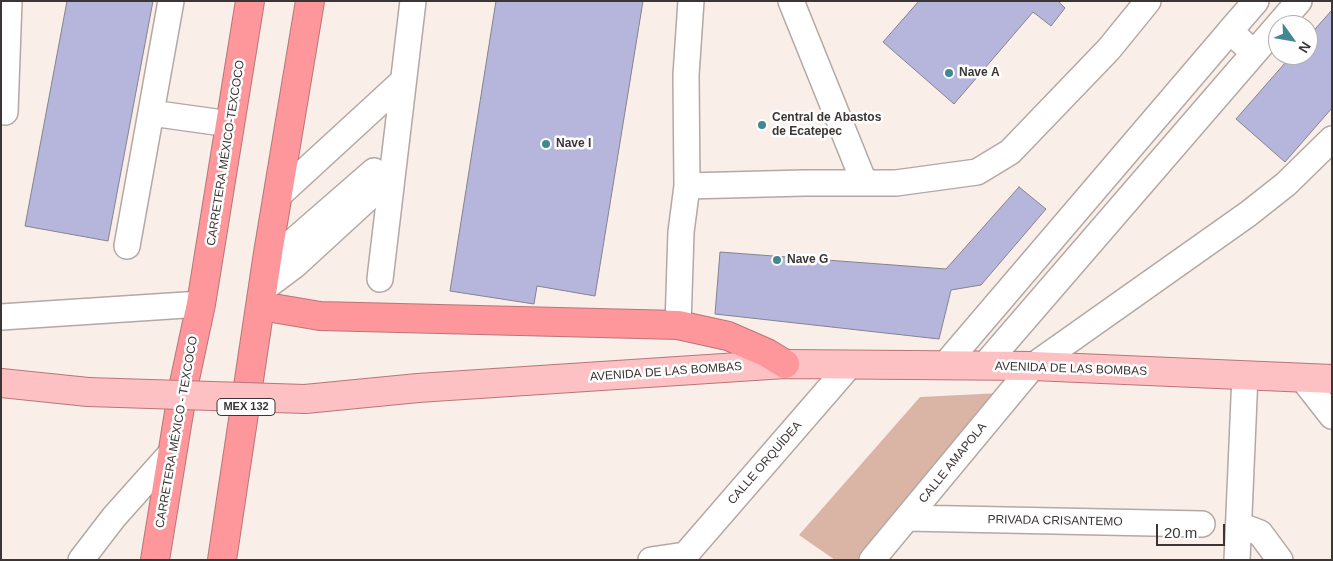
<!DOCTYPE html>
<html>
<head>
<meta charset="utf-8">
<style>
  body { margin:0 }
  #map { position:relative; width:1333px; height:561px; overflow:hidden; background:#faeee9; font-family:Helvetica,sans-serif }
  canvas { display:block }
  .frame { position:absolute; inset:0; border:2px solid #3b3635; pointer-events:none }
  .north { position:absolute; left:1268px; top:15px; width:50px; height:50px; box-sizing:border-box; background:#fefefe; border:1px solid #b0aeae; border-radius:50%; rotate:122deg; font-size:14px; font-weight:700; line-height:20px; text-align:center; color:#3b3635 }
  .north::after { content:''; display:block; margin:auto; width:18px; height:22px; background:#418891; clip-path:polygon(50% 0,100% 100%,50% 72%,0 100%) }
  .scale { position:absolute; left:1156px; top:524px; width:69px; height:22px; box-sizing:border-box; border:2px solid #3b3635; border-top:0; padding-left:6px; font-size:15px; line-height:18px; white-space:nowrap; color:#3b3635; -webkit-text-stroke:4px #fefefe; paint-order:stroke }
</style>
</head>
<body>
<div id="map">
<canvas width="1333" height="561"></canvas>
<div class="frame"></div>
<div class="north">N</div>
<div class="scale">20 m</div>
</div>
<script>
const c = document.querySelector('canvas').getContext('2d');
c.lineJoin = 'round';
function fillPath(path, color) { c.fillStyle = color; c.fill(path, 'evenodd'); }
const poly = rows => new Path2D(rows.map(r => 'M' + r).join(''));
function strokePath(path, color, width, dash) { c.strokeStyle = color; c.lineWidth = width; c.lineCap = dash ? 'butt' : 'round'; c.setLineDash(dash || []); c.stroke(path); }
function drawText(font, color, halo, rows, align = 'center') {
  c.font = font + ' Helvetica,sans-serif'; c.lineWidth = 5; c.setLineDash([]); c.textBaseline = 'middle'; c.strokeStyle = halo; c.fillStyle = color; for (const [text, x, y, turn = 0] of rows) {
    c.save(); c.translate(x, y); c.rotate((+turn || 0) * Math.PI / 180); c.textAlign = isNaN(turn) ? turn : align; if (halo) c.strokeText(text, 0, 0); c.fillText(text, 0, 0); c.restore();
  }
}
const green = poly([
  [1001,393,863,560,835,560,799,535,920,397]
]);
const building = poly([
  [67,1,153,1,108,241,25,226,67,1],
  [496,1,643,1,595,296,537,286,534,304,450,291,496,1],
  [919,1,1058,1,1065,8,1051,26,1033,12,954,104,883,42,919,1],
  [1332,10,1332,108,1285,162,1236,119,1292,55,1308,55,1308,37,1332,10],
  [1019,187,1046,209,981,285,951,290,939,339,715,314,720,252,946,269,1019,187]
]);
const minor = poly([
  [791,1,864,182],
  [1243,43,1230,31,1256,1],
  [5,112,9,1],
  [151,113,230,124],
  [687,186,686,75,691,1],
  [279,195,402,82],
  [127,246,171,1],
  [266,265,374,171],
  [380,279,413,1],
  [263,289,295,265,392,176],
  [1,317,201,304],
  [678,325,681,232,687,186,804,183,896,183,977,172,1010,152,1109,49,1148,1],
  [944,366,1230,31],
  [984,366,1299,1],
  [1303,379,1332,416],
  [907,518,1202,524],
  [1239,525,1260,533,1280,560],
  [81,560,114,517,173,451],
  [651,560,685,555],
  [681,560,849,366],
  [872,560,1033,366,1248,214,1286,184,1332,139],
  [1237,560,1245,375]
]);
const major = poly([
  [1,383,88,392],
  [305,399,418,388,785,364,1033,366,1332,379]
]);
const highway = poly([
  [261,306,320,316,678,325,728,336,767,353,785,364],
  [155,560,183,388,201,304,250,1],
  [222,560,268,253,310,1]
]);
const majorBridge = poly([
  [88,392,305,399]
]);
const markers = [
  [949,73,5,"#418891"],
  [762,125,5,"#418891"],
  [546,144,5,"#418891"],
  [777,260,5,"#418891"]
];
const shields = [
  [246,407,58]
];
const shieldNames = [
  ["MEX 132",246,407]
];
const poiNames = [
  ["Nave A",959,73],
  ["Central de Abastos",772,118],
  ["de Ecatepec",772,132],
  ["Nave I",556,144],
  ["Nave G",787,260]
];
const streetNames = [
  ["CARRETERA MÉXICO-TEXCOCO",226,153,-81],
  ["AVENIDA DE LAS BOMBAS",1071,369,2],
  ["AVENIDA DE LAS BOMBAS",666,372,-4],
  ["CARRETERA MÉXICO - TEXCOCO",177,432,-80],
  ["CALLE ORQUÍDEA",765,463,-49],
  ["CALLE AMAPOLA",953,463,-51],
  ["PRIVADA CRISANTEMO",1055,521,1]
];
fillPath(green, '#dab5a6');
fillPath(building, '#b6b6dc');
strokePath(building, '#83838d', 1);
strokePath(minor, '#b3a8a4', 28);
strokePath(major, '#b97577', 30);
strokePath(highway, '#b97577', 30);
strokePath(minor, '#fff', 25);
strokePath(major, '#fec1c3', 28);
strokePath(highway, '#fd979b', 28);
strokePath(majorBridge, '#b97577', 30, []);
strokePath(majorBridge, '#fec1c3', 28);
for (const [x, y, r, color] of markers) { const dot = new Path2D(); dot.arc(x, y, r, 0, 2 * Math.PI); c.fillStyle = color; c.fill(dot); strokePath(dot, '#fefefe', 2); }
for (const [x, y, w] of shields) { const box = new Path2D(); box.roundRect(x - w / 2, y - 8.5, w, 17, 4); c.fillStyle = '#fefefe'; c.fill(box); strokePath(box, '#3b3635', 1); }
drawText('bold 11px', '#3b3635', null, shieldNames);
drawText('bold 12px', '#3b3635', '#fefefe', poiNames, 'left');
drawText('12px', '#3b3635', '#fefefe', streetNames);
</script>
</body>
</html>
